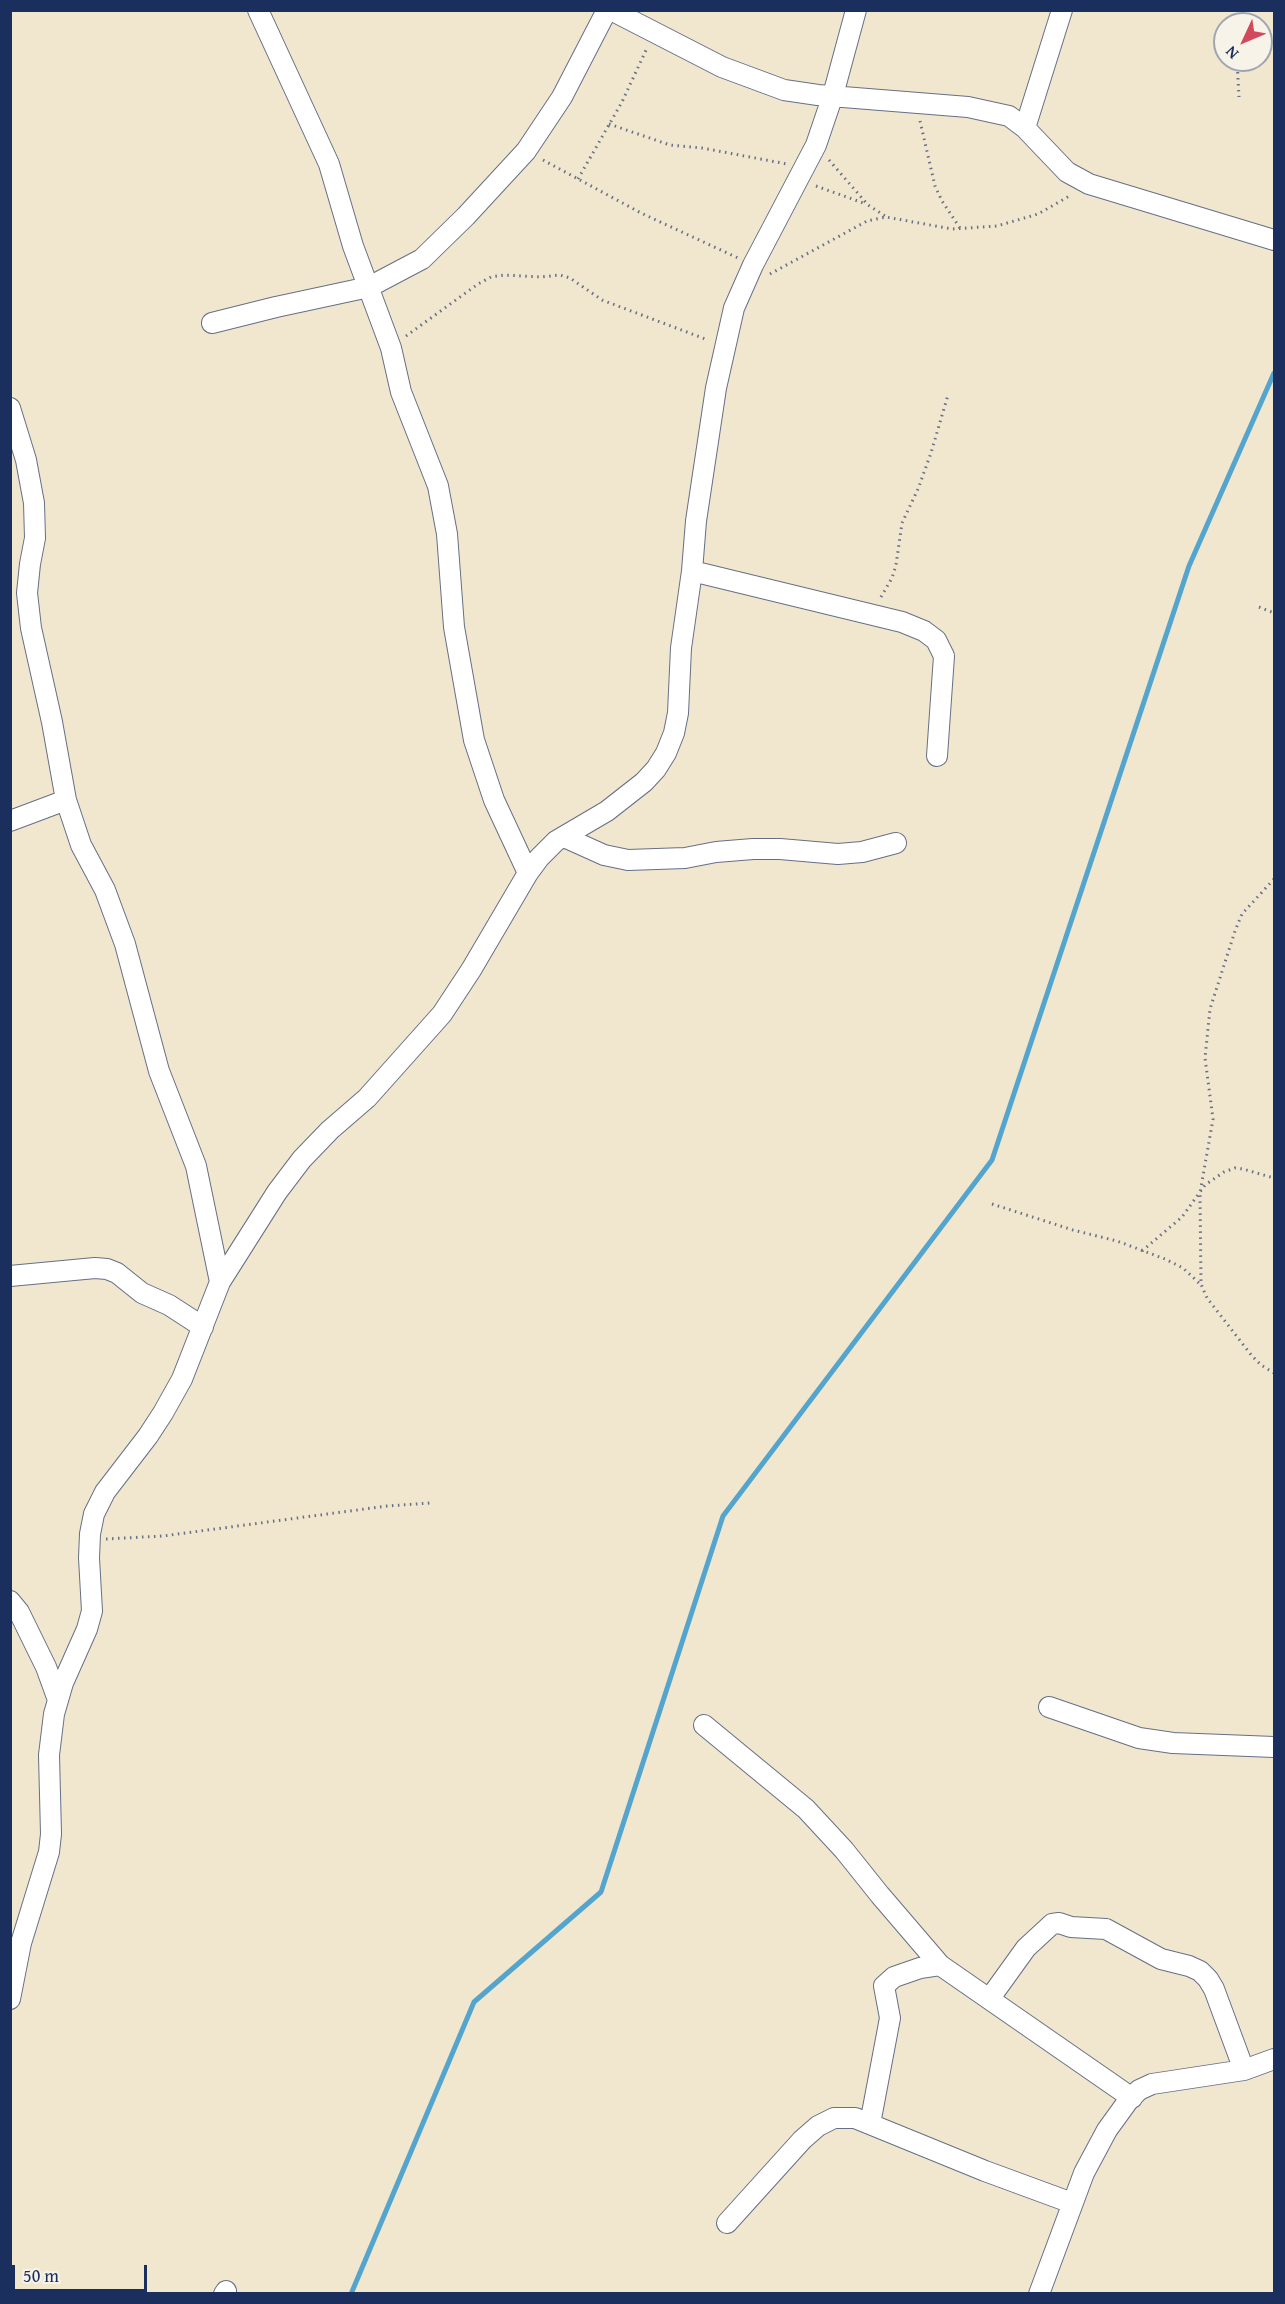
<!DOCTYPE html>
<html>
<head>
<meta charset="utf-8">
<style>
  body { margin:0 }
  #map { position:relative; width:1285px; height:2304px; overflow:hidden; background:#f1e7cf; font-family:"Gentium Book Plus",serif }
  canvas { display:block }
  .frame { position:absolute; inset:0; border:12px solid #1b2f5e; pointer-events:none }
  .north { position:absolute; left:1213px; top:12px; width:60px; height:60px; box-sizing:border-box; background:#f7f3e8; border:2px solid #9fa5b1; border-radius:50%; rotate:226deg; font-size:16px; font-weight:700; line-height:24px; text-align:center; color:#1b2f5e }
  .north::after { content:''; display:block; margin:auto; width:21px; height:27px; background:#d1495b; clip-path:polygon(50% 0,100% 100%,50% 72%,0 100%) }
  .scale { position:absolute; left:12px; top:2265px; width:135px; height:27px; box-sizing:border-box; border:3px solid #1b2f5e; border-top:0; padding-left:8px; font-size:18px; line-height:21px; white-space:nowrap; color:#1b2f5e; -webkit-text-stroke:4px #f7f3e8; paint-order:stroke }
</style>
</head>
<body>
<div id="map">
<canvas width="1285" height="2304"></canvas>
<div class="frame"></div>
<div class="north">N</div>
<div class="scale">50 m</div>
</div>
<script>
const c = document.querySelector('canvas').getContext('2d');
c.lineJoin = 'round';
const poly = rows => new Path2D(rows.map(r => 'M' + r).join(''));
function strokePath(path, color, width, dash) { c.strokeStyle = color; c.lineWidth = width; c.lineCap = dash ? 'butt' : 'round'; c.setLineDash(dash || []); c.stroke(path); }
const stream = poly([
  [351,2294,474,2002,601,1892,723,1516,992,1160,1189,566,1274,373]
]);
const path = poly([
  [1230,10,1234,24],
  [1237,60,1239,97],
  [920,121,935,186,942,201,960,228],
  [609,124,670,145,702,148,787,164],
  [543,160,641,213,738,258],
  [829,160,868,205,885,216],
  [578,179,622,102,647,48],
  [816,186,866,204],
  [770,274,867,221,886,217,952,229,997,226,1038,214,1071,195],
  [406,336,478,284,491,277,504,275,541,277,560,275,570,278,602,300,708,340],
  [881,597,892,578,896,565,902,523,918,489,931,453,948,395],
  [1259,607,1274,613],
  [1274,879,1242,914,1235,931,1210,1009,1205,1058,1213,1119,1200,1193,1201,1284,1207,1298,1252,1356,1261,1365,1274,1373],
  [992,1204,1073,1230,1117,1241,1165,1259,1183,1268,1199,1283],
  [1142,1251,1182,1217,1205,1185,1224,1172,1235,1168,1243,1169,1274,1178],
  [106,1539,163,1536,387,1506,430,1503]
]);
const street = poly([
  [258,10,329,164,353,246,391,348,401,392,438,486,447,534,454,627,474,740,494,800,528,873],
  [611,10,722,67,784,90,818,95,968,107,1009,116,1025,128,1067,172,1089,184,1274,240],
  [1025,128,1062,10],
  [212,323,276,307,369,287,422,259,466,216,526,151,562,97,607,10],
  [10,408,26,460,34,503,35,538,30,564,27,593,31,628,52,722,66,800,81,845,105,890,125,944,159,1071,196,1166,220,1282],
  [692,571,902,622,924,631,936,640,944,656,937,756],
  [10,821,66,800],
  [564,837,604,855,628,860,685,858,716,852,753,849,780,849,838,854,862,852,896,843],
  [10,1276,95,1268,107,1269,117,1273,142,1293,169,1305,203,1327],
  [10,1601,19,1612,46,1667,58,1700],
  [1049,1707,1139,1738,1173,1743,1274,1747],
  [704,1725,806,1809,844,1850,880,1895,940,1965,1132,2098],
  [990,1998,1026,1948,1052,1924,1059,1923,1071,1927,1106,1929,1161,1959,1189,1966,1200,1971,1208,1979,1214,1989,1244,2070],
  [10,1999,21,1943,49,1852,51,1834,49,1755,54,1714,63,1683,87,1629,92,1611,89,1558,90,1534,94,1514,105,1492,148,1436,163,1413,182,1379,220,1282,277,1192,302,1159,330,1130,367,1098,442,1014,471,970,528,873,539,858,556,841,607,811,644,782,656,769,666,753,674,733,678,713,681,648,692,571,696,521,716,388,734,308,753,265,816,145,833,95,856,10],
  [870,2124,890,2018,884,1986,894,1977,920,1968,940,1965],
  [727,2223,802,2140,818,2126,834,2118,855,2118,985,2171,1072,2203],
  [224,2294,226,2291],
  [1039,2294,1084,2173,1107,2130,1128,2101,1139,2090,1152,2084,1244,2070,1274,2059]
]);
strokePath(stream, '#54a5ce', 5);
strokePath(street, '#666f86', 22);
strokePath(path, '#666f86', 3, [1.5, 4.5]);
strokePath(street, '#fff', 20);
</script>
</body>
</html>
